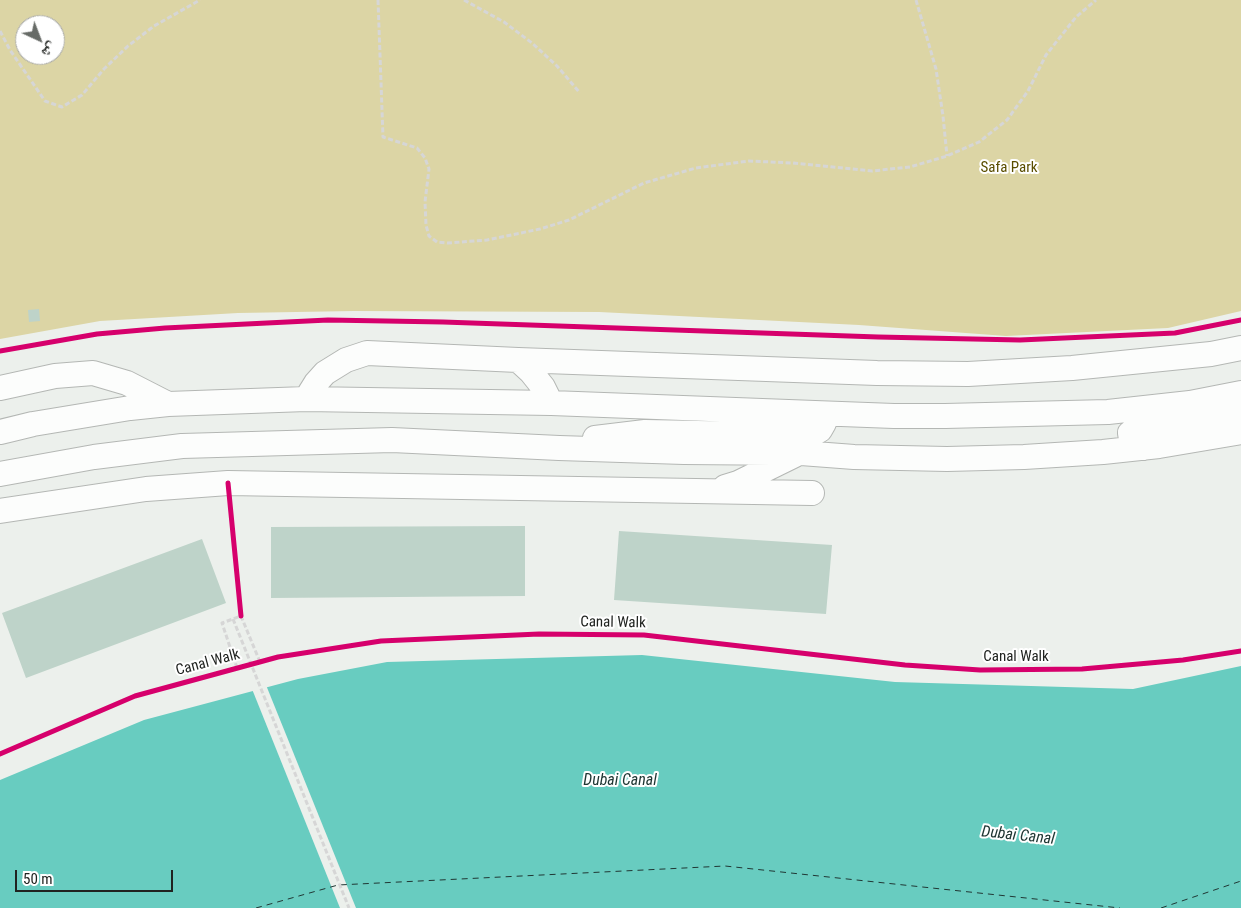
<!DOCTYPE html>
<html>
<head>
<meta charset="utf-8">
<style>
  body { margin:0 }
  #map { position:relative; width:1241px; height:908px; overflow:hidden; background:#ecf0ec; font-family:"Roboto Condensed","Noto Naskh Arabic",sans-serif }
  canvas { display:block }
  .north { position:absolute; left:15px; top:15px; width:50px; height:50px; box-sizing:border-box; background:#fff; border:1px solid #a6a7a6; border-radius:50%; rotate:137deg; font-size:14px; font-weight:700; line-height:20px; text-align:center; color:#202320 }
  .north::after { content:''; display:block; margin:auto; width:18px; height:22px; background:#676b67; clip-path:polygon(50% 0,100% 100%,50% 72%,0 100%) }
  .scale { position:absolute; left:15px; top:870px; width:158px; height:22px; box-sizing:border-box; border:2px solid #202320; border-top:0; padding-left:6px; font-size:15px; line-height:18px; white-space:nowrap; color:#202320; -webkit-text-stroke:4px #fff; paint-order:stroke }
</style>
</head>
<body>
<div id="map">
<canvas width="1241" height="908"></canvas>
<div class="north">ش</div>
<div class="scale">50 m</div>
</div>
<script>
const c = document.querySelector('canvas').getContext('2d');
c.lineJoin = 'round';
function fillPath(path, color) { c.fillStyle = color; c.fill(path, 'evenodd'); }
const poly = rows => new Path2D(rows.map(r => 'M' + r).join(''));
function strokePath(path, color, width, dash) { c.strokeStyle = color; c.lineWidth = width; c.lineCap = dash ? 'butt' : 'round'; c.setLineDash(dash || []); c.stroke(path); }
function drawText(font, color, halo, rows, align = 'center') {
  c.font = font + ' "Roboto Condensed",sans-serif'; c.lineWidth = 4; c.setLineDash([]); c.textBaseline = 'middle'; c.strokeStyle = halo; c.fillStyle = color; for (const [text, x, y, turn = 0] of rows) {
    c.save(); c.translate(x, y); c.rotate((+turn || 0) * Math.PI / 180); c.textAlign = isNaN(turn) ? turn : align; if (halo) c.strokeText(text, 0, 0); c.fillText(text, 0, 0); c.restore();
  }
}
const green = poly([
  [0,0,1241,0,1241,311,1168,328,1006,336,859,325,599,312,354,311,238,313,100,321,0,339],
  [25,25,55,25,55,55,25,55]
]);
const water = poly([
  [642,655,895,682,1133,689,1241,666,1241,908,0,908,0,780,144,720,298,679,387,662]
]);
const pier = poly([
  [266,685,356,908,340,908,252,689]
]);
const ferry = poly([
  [256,908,338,885,725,866,1120,908],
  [1161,908,1241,881]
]);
const building = poly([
  [39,309,40,321,29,322,28,310],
  [525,526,525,596,271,598,271,527],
  [619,531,832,545,826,614,614,600],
  [202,539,226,603,26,678,2,613]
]);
const path = poly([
  [378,0,383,137,417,148,425,158,429,169,425,202,426,225,429,236,437,242,448,243,487,240,540,229,569,220,644,183,696,168,749,161,793,163,872,171,910,167,947,156,979,142,1007,120,1028,91,1046,55,1076,17,1096,0],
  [464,0,504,22,532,43,557,66,580,93],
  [916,0,936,69,943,116,947,156],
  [0,31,10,50,45,101,62,107,82,95,104,69,128,46,154,26,200,0],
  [233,619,349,908],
  [237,668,222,623,241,616,260,662]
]);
const minor = poly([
  [518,360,531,372,543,387,551,403],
  [0,388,55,376,93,373,127,383,168,404],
  [306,399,316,383,325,373,346,360,367,353,518,360,877,373,968,374,1072,368,1211,354,1241,348],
  [0,432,33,424,130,408,168,404,306,399,551,403,894,416,945,416,1108,412,1190,403,1241,393],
  [595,438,645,432,800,435,813,434,820,430,824,423,821,418,814,413],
  [1143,448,1134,444,1131,439,1130,433,1138,428,1241,410],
  [0,474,94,457,182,446,392,440,559,448,684,452,801,453,854,457,947,459,1024,457,1103,452,1159,446,1241,432],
  [725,487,738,483,795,455],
  [0,511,146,489,228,483,812,493]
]);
const cycleway = poly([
  [0,351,97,334,165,328,328,320,443,322,878,337,1020,340,1175,333,1241,320],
  [228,483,241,616],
  [0,754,135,696,278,657,381,641,539,634,644,635,905,665,980,670,1082,669,1183,660,1241,651]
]);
const parkNames = [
  ["Safa Park",1009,168]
];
const streetNames = [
  ["Canal Walk",613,623,1],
  ["Canal Walk",1016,657],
  ["Canal Walk",208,663,-15]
];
const waterNames = [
  ["Dubai Canal",620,781],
  ["Dubai Canal",1018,836,6]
];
fillPath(green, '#dcd5a5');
fillPath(water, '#68ccc0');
fillPath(pier, '#ecf0ec');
strokePath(ferry, '#203734', 1, [6, 5]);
fillPath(building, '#bed3c9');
strokePath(minor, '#b4b7b4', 26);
strokePath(path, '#d6d6d6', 3, [5, 2.5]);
strokePath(minor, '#fcfdfc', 24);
strokePath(cycleway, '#d6006c', 5);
drawText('15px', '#5a4e00', '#fff', parkNames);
drawText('15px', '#202320', '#fff', streetNames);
drawText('italic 16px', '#203734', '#fff', waterNames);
</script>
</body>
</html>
